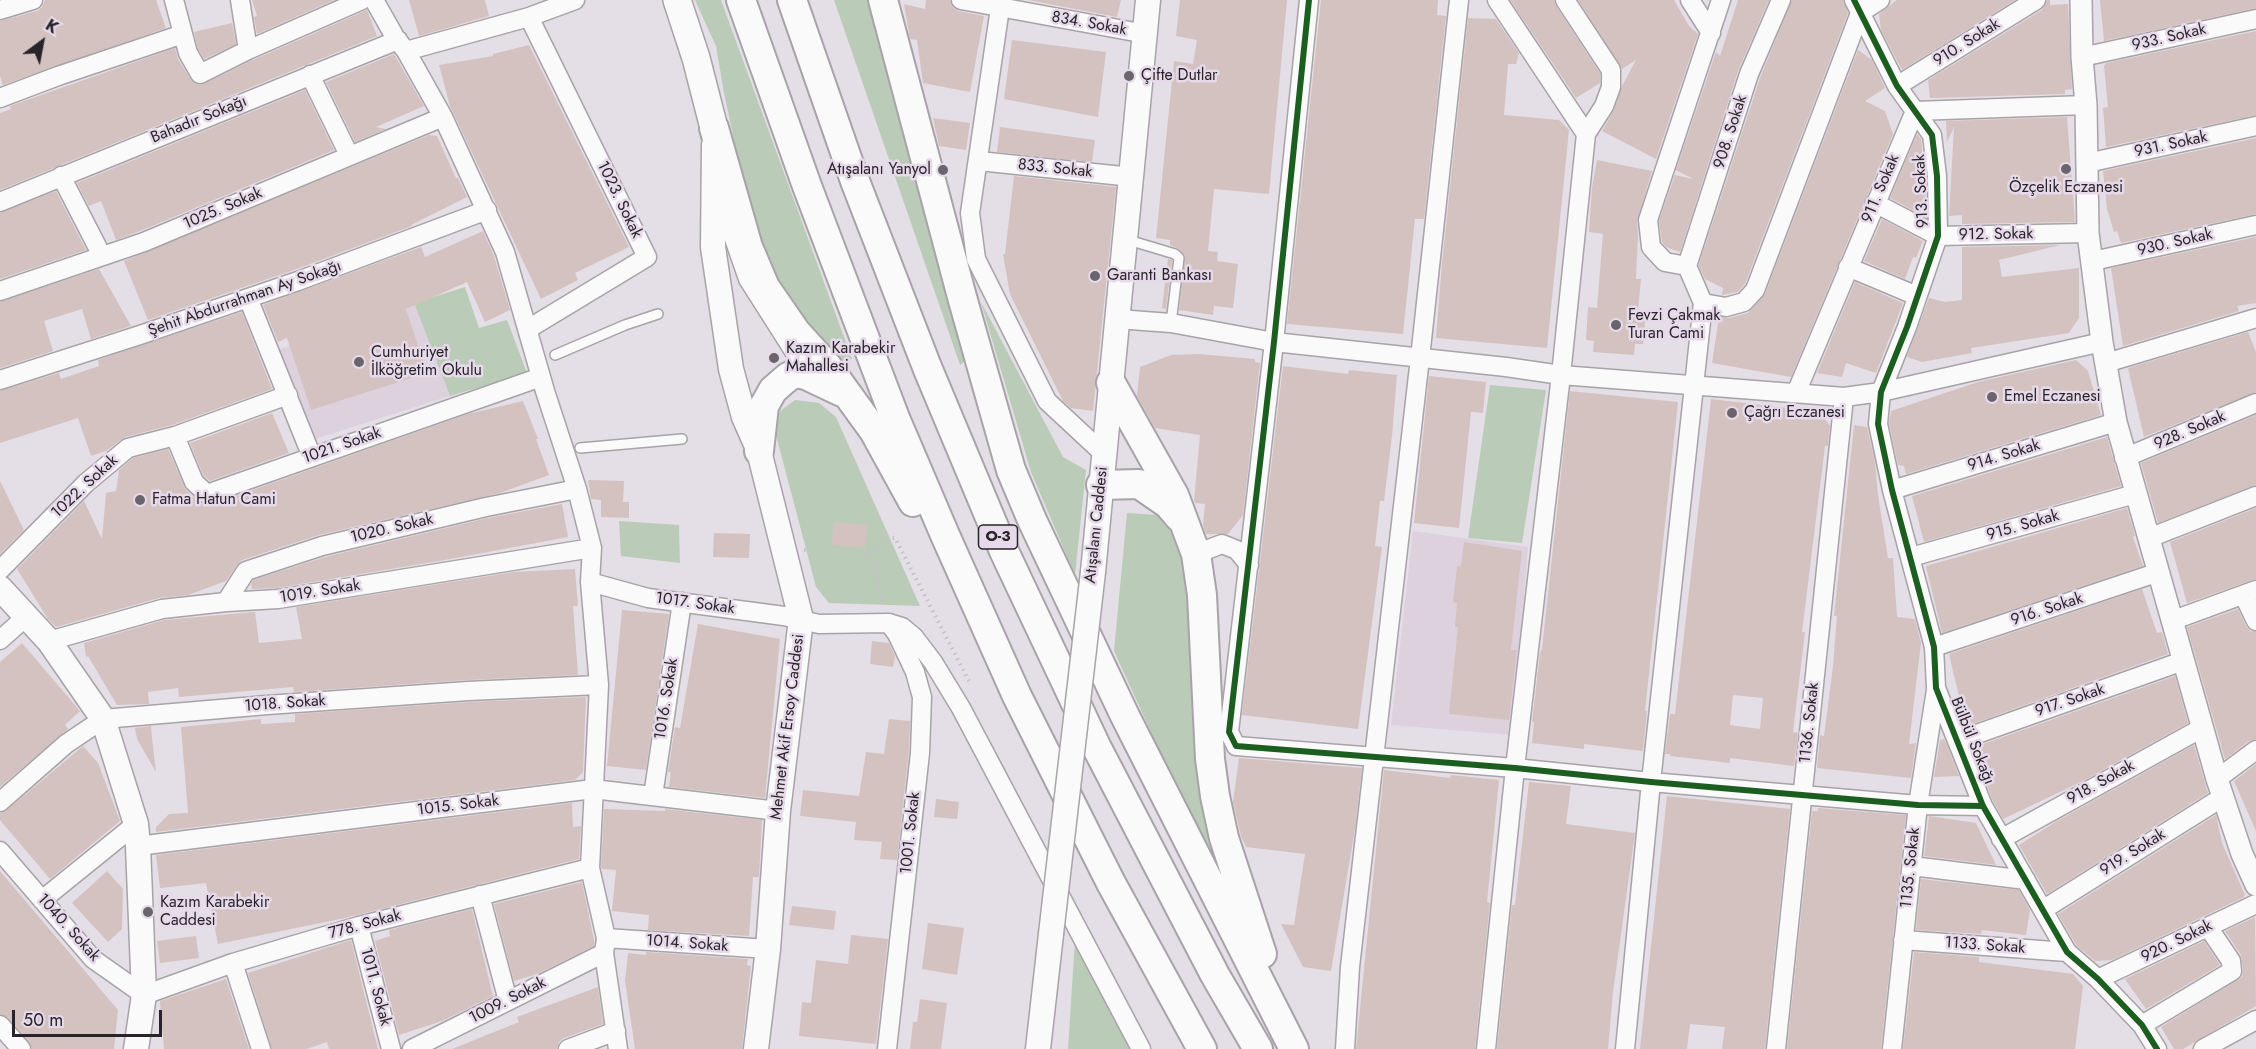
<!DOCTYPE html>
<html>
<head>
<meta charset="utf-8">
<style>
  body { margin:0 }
  #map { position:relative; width:2256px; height:1049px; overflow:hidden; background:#e4dee6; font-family:Jost,sans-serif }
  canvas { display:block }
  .north { position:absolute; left:12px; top:12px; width:60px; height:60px; -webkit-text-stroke:4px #e6daea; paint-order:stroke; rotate:32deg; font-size:16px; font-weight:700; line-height:24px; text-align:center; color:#28242a }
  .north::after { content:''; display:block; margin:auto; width:21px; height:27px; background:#28242a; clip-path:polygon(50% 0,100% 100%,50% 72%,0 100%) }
  .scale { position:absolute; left:12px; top:1010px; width:150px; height:27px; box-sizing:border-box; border:3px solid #28242a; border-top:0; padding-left:8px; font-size:18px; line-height:21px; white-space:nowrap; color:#28242a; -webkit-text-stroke:4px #e6daea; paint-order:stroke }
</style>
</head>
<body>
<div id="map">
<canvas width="2256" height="1049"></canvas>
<div class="north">K</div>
<div class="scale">50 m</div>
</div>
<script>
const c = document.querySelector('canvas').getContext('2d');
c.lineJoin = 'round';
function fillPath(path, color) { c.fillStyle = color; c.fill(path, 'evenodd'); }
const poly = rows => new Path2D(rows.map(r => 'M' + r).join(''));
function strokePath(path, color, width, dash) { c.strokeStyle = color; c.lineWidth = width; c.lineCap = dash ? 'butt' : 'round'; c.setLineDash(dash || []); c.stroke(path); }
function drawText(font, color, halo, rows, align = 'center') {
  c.font = font + ' Jost,sans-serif'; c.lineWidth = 5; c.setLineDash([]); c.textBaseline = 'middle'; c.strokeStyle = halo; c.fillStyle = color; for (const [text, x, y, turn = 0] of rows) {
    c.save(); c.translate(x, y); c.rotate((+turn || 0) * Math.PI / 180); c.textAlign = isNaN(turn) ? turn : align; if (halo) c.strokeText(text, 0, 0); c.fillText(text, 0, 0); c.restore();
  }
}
const education = poly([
  [414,303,450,396,315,439,278,350],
  [1413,531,1528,547,1512,735,1391,725]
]);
const green = poly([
  [695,0,721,0,852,359,833,361,769,276,750,214,724,93,716,46],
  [834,0,874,0,972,356,960,365],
  [465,287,479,328,507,320,527,373,450,396,414,303],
  [981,302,1063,457,1086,470,1075,575,1031,472],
  [1490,385,1546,390,1522,543,1468,538],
  [795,400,819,403,836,417,920,606,829,603,816,587,776,435,780,411],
  [1127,513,1157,515,1173,528,1187,547,1230,905,1114,651],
  [619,521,679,525,680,563,621,556],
  [1075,939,1131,1049,1068,1049]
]);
const building = poly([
  [45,0,156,0,166,28,3,85,0,76,0,21,37,11,42,7],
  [252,0,334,0,257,34,254,17,257,16],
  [409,0,485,0,489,16,419,36],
  [926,0,950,0,953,8,958,11,984,16,970,92,923,83,917,40,910,39,904,4,925,9],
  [1028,0,1121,0,1117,17],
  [1180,0,1287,0,1269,194,1214,189,1208,251,1218,252,1217,261,1238,264,1233,308,1214,306,1213,315,1179,310,1185,256,1179,249,1170,245,1170,240,1156,238,1174,61,1193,64,1197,40,1176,36],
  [1321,0,1438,0,1437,15,1446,16,1424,219,1415,219,1403,334,1287,324],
  [1510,0,1554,0,1556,6,1600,73,1600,83,1576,98],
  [1578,0,1674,0,1689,26,1698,34,1656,159,1602,131,1614,110,1622,86,1636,60,1622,69],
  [1738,0,1769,0,1738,71,1680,252,1666,247,1662,242,1659,221,1675,175,1693,179,1676,170,1716,52,1720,56],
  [1792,0,1843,0,1848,13,1745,284,1738,292,1722,295,1723,288,1705,279,1699,266,1700,261,1760,78],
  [1897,0,2015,0,1902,70,1881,30,1879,14],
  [2047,0,2050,0,2050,5,2068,4,2072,89,2065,90,2065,94,1930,98,1928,80,2042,10],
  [2100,0,2256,0,2256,8,2104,41],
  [367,10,377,36,0,190,0,113,11,109,10,106,175,48,178,59,191,80,199,85,204,84,253,60],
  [1468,18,1496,19,1519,53,1516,64,1508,64,1504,115,1559,120,1569,130,1547,348,1436,338,1442,263],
  [232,23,236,44,204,59,198,49,194,32],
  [2256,31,2256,115,2106,147,2103,108,2108,107,2104,66,2106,63],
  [1012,40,1106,52,1098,117,1004,99],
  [529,45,629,247,575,273,578,280,541,299,450,106,439,65,493,56,493,54],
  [1858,50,1872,60,1885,88,1865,101,1885,111,1893,134,1791,377,1712,363,1719,317,1729,318,1748,313,1765,294],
  [394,54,424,106,376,127,386,129,355,142,326,82],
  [305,90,334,150,140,231,116,240,101,201,89,206,77,183],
  [2067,117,2075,222,1962,224,1962,215,1949,216,1954,127,1947,142,1946,121],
  [933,118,970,123,966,150,939,146],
  [1000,127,1095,140,1092,162,997,152],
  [1917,134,1921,139,1926,194,1918,213,1890,198],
  [429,135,437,136,456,178,458,178,467,197,411,225,412,226,294,270,148,320,124,261],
  [2256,138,2256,214,2121,243,2117,231,2114,232,2107,209,2103,171],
  [1597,160,1652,171,1637,221,1638,235,1636,279,1641,279,1638,311,1646,311,1643,344,1635,344,1634,355,1593,352,1594,341,1586,340,1588,307,1597,308,1603,234,1589,232,1592,188],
  [1014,176,1116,187,1093,411,1071,408,1063,401,1010,294,1003,254,1005,254],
  [56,191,86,250,0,279,0,213],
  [1882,219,1923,241,1916,258,1913,257,1905,279,1864,261],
  [483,231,494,256,510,310,485,322,467,282,406,309,427,373,311,410,287,338,278,342,263,305,421,247,425,257],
  [2256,237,2256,303,2237,306,2239,311,2123,346,2111,268],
  [2060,245,1999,260,2002,277,2079,268,2079,318,2069,333,1971,348,1972,353,1922,362,1907,357,1929,298,1945,302,1962,300,1962,247],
  [1168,259,1172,260,1166,309,1162,308],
  [99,269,131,326,91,339,82,309,44,321,53,351,0,368,0,302],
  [1855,282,1903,303,1876,373,1846,363,1842,377,1817,373],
  [242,312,272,389,172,425,125,437,106,451,91,456,78,418,0,443,0,391,59,373,61,379,99,366,98,360],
  [2248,332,2256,352,2256,392,2144,437,2128,368],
  [1199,354,1255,359,1255,362,1260,363,1243,515,1228,534,1206,534,1203,525,1205,504,1195,503,1194,501,1200,435,1155,428,1137,396,1140,367,1171,355],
  [2076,360,2088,371,2101,415,1906,474,1904,466,1898,465,1889,423,1891,411,1978,382],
  [1283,366,1348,374,1349,370,1397,375,1392,436,1384,501,1380,501,1375,546,1382,547,1358,729,1242,715],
  [1429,376,1486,382,1483,413,1471,412,1459,528,1414,523],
  [1570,391,1678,402,1645,711,1647,711,1643,751,1584,744,1584,749,1532,743,1534,722,1532,722,1540,653,1542,649],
  [1711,399,1820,412,1830,426,1828,446,1825,446,1802,632,1805,632,1793,732,1798,733,1794,766,1730,758,1730,763,1670,756,1670,754,1665,754,1670,714,1675,714],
  [1733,695,1763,698,1760,729,1730,725],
  [523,401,538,439,536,439,549,475,500,493,319,535,242,560,237,565,226,581,188,595,159,598,56,627,48,619,17,569,84,501,102,539,106,493,116,491,119,470,133,458,168,449,186,490,200,503,210,505,468,414],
  [272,413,289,453,210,481,203,475,190,443],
  [2256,415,2256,485,2158,523,2141,463],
  [1854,425,1867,427,1875,462,1878,495,1888,558,1893,558,1897,617,1915,619,1921,643,1909,744,1916,743,1911,778,1817,768,1820,735,1824,736,1833,666,1837,616,1834,616],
  [2107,437,2121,486,1924,542,1912,496],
  [588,480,624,481,623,502,629,502,629,518,601,517,601,500,591,499],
  [0,481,24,530,0,554],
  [562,504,568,537,445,560,277,588,252,589,251,584,253,580,325,557,488,518],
  [2127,508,2135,536,2133,537,2143,566,1942,633,1926,566],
  [2256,508,2256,579,2187,603,2170,542],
  [834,522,867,525,865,548,832,545],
  [714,533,750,534,749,558,713,557],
  [1464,542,1522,551,1511,650,1517,650,1509,720,1449,714,1458,627,1455,627,1457,603,1453,602,1457,566,1461,566],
  [575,569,578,606,573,606,578,675,467,680,294,692,293,687,179,697,178,688,148,692,149,704,117,705,88,656,86,657,84,643,164,620,255,612,259,643,302,639,296,607,514,572],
  [2142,589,2157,633,2162,632,2168,654,1966,726,1949,654],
  [2238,609,2246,626,2250,631,2256,632,2256,739,2249,741,2225,759,2187,627],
  [622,610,669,614,646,770,607,766],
  [698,624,780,639,765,798,669,787,671,772,668,772,675,727,680,728],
  [872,641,889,643,895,656,893,667,870,664],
  [22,643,80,711,65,725,68,729,0,787,0,662],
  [2175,676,2188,723,2085,780,2003,819,1993,801,1972,748],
  [586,697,583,772,575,780,156,832,156,827,169,814,188,813,181,727,261,719,261,724,295,722,295,714,469,702],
  [889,719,910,721,909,750,897,860,880,859,882,842,854,840,856,822,800,816,803,790,859,796,866,752,884,754],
  [151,726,152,738,156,772,137,739,135,728],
  [1944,739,1947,745,1959,776,1934,777,1940,740],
  [2194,745,2208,793,2047,894,2019,845,2057,821],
  [83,746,98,763,120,821,50,879,0,820,0,813,7,810],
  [1239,758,1362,768,1355,829,1331,971,1303,967,1281,924,1294,925,1305,854,1246,847,1241,836,1233,802],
  [2256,764,2256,831,2234,781],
  [1384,770,1450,778,1451,775,1499,780,1487,902,1490,903,1475,1049,1356,1049],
  [1529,782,1571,786,1566,824,1635,833,1613,992,1608,1049,1497,1049,1512,905,1515,905],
  [1667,796,1790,809,1765,1049,1722,1049,1725,1027,1690,1024,1687,1049,1640,1049],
  [936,799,959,802,957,819,934,817],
  [572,803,573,827,581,826,579,859,345,918,218,944,206,883,160,888,156,855],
  [1818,808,1906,815,1881,1049,1787,1049,1812,811,1818,811],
  [604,809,665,811,665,809,762,820,759,877,753,877,749,936,648,930,649,915,612,911,616,870,602,869,601,867],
  [2216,815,2222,843,2245,895,2244,897,2112,960,2095,961,2076,945,2058,914],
  [1929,816,1976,823,1996,865,1924,856],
  [0,871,118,1010,114,1049,32,1049,29,1042,8,1018,0,1014],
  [107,871,123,889,122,929,108,942,72,903],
  [1921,879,2019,890,2030,910,2026,935,1982,930,1981,934,1916,930],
  [582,882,594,940,594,946,537,974,514,981,494,904],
  [792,906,836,911,834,930,789,925],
  [472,909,493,996,442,1021,399,1035,375,941,390,936,389,930],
  [2255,917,2256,1006,2183,1049,2174,1049,2161,1027,2242,977,2243,970,2241,955,2225,931],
  [928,923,964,928,957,975,922,969],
  [851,935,888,939,876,1044,799,1036,802,1002,811,1003,816,960,848,964],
  [196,936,199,958,160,963,157,941],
  [351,940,378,1049,329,1049,327,1042,307,1049,272,1049,248,973],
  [2204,941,2220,965,2146,1009,2125,979],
  [646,952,748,959,747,965,751,966,742,1049,635,1049,625,981,628,953,646,955],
  [1914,952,1979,957,1979,962,2073,974,2083,986,2075,1049,1903,1049],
  [226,979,249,1049,164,1049,160,1001],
  [598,987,603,1024,564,1038,559,1042,557,1049,452,1049,519,1022,517,1017],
  [920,999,947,1003,941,1049,910,1049,913,1022,917,1022]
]);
const path = poly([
  [804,550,870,554,884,538,895,538,969,681],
  [870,554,884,605]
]);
const service = poly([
  [723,213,729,238,744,281,793,358,804,366],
  [1125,239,1175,254,1179,258,1171,323],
  [555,355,625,325,658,314],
  [580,448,682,439]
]);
const minor = poly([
  [174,0,188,53,200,74,248,50,362,0],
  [240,0,248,50],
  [374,0,395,37,406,51,443,117,505,252,545,391,577,489,592,548,590,582,599,685,590,868,606,938,604,953,618,1049],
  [961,0,1146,34],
  [1309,0,1274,342,1229,732,1236,746,1515,768,1651,782,1918,805,1983,806],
  [1497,0,1586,134],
  [1690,0,1711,33],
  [1721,0,1648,220,1651,247,1665,262,1687,266,1703,303,1726,307,1744,302,1755,290,1860,13,1880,0],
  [1854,0,1897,86,1932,135,1937,176,1938,236,1907,327,1881,392,1878,424,1892,490,1934,647,1936,688,1983,806,2067,952,2098,979,2142,1025,2157,1049],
  [1000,8,970,213,976,259,1047,401,1104,454],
  [0,10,33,0],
  [406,51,529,17,575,0],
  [2082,57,2256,19],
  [310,75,349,155],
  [1897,86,2036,0],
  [0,98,58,76,183,34],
  [979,161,1132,177],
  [2087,163,2256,126],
  [61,176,102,256],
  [0,202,398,40],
  [1875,203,1938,236,2088,233],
  [2093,261,2256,225],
  [1687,266,1749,74,1781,0],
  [1848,267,1917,296],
  [0,291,144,242,443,117],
  [248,298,312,457],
  [1117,319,1171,323,1274,342,1506,367,1561,375,1844,397,1881,392,2102,342],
  [528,329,647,257,529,17],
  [2106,363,2256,318],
  [0,380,140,335,298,281,487,210],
  [1796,393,1915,111,2086,105],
  [175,436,194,482,207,494,541,377],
  [2124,458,2256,403],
  [1892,490,2116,422],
  [2149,538,2256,496],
  [1196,554,1222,544,1237,550,1249,565],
  [1911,557,2135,494],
  [0,570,86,483,128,448,175,436,288,395],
  [590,582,648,598,784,616,819,624,889,623,902,627,914,637,933,662,961,708,1141,1049],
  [2244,596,2256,621],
  [226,602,246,571,322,546,486,507,577,489],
  [2171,621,2256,590],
  [0,640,27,616],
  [49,641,162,609,226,602,278,599,592,548],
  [1934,647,2159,572],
  [1957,741,2183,661],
  [2217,779,2256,750],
  [653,796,682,602],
  [0,802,66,744,103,719,267,705,468,691,599,685],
  [2001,839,2202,728],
  [138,846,593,789,778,811],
  [0,851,93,959,144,995,233,963,359,926,590,868],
  [1912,866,2026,880],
  [480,895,508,1001],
  [42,900,136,824],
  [2044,909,2223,797],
  [359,926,391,1049],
  [606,938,768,949],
  [1903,940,2067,952],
  [233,963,261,1049],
  [2098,979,2256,904],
  [0,1025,21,1049],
  [2142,1025,2232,971,2231,961,2208,927],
  [412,1049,604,953],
  [568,1049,616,1031],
  [887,1049,920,753,922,697,915,672,897,634,889,623],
  [1345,1049,1350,967,1420,358,1459,0],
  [1486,1049,1515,768,1561,375,1586,134,1604,106,1611,87,1611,70,1565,0],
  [1625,1049,1651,782,1703,303],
  [1776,1049,1844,397],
  [1892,1049,1918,805,1936,690],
  [2203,1049,2256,1020]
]);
const tertiary = poly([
  [2081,0,2082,57,2086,105,2088,233,2102,342,2116,422,2217,779,2242,854,2256,885]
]);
const secondary = poly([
  [714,145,713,247,731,369,744,417,759,451,801,619,778,811,768,949,756,1049],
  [1093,572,1148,0],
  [0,588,49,641,103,719,136,824,138,846,144,995,136,1049],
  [1038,1049,1051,934]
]);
const primary = poly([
  [677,0,696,58,714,128]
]);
const trunk = poly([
  [741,0,807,186,895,418,945,535,1017,696,1111,883,1202,1049],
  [792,0,855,181,927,367,1004,551,1097,748,1215,975,1258,1049],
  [883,0,962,297,1011,470,1032,520,1125,716,1294,1049],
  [714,128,748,247,765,287,796,332,827,366,874,431,913,502],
  [1111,383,1174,495,1196,554,1202,595,1210,759,1215,796,1224,838,1262,954],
  [759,451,764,406,773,390,788,377,796,373,806,375,842,392],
  [1101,485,1139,484,1168,504,1179,517]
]);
const secondaryBridge = poly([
  [1051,934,1093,572]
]);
const cycleway = poly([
  [1309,0,1274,342,1229,732,1236,746,1515,768,1651,782,1918,805,1983,806],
  [1854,0,1897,86,1932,135,1937,176,1938,236,1907,327,1881,392,1878,424,1892,490,1934,647,1936,688,1983,806,2067,952,2098,979,2142,1025,2157,1049]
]);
const markers = [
  [1129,76,6,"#6a656c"],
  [2066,169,6,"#6a656c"],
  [943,170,6,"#6a656c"],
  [1095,276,6,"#6a656c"],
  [1616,325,6,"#6a656c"],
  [774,358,6,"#6a656c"],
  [359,362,6,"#6a656c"],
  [1992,397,6,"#6a656c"],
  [1732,413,6,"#6a656c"],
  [140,500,6,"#6a656c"],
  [148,912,6,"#6a656c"]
];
const shields = [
  [998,537,39]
];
const shieldNames = [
  ["O-3",998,537]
];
const streetNames = [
  ["834. Sokak",1089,24,10],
  ["933. Sokak",2169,38,-13],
  ["910. Sokak",1967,43,-32],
  ["Bahadır Sokağı",199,120,-22],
  ["908. Sokak",1731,132,-72],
  ["931. Sokak",2171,145,-12],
  ["833. Sokak",1055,169,6],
  ["911. Sokak",1881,189,-67],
  ["913. Sokak",1922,191,-93],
  ["1023. Sokak",619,200,64],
  ["1025. Sokak",223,209,-23],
  ["912. Sokak",1996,235,-1],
  ["930. Sokak",2175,243,-13],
  ["Şehit Abdurrahman Ay Sokağı",245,299,-19],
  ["928. Sokak",2190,431,-23],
  ["1021. Sokak",342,446,-19],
  ["914. Sokak",2004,456,-17],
  ["1022. Sokak",85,487,-43],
  ["Atışalanı Caddesi",1097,525,-84],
  ["915. Sokak",2023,526,-16],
  ["1020. Sokak",392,529,-13],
  ["1019. Sokak",320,592,-9],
  ["1017. Sokak",695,604,8],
  ["916. Sokak",2047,610,-18],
  ["1016. Sokak",667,699,-81],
  ["917. Sokak",2070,701,-19],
  ["1018. Sokak",285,704,-4],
  ["1136. Sokak",1810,723,-84],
  ["Mehmet Akif Ersoy Caddesi",788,727,-83],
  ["Bülbül Sokağı",1972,741,68],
  ["918. Sokak",2101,783,-29],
  ["1015. Sokak",458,806,-7],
  ["1001. Sokak",911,833,-84],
  ["919. Sokak",2133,853,-32],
  ["1135. Sokak",1911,868,-84],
  ["778. Sokak",365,925,-15],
  ["1040. Sokak",68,928,48],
  ["920. Sokak",2177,942,-26],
  ["1014. Sokak",687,944,4],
  ["1133. Sokak",1985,946,4],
  ["1011. Sokak",375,987,75],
  ["1009. Sokak",508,1001,-27]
];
const poiNames = [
  ["Çifte Dutlar",1141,76],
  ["Atışalanı Yanyol",931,170,"right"],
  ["Özçelik Eczanesi",2066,188,"center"],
  ["Garanti Bankası",1107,276],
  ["Fevzi Çakmak",1628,316],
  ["Turan Cami",1628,334],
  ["Kazım Karabekir",786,349],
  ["Mahallesi",786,367],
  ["Cumhuriyet",371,353],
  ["İlköğretim Okulu",371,371],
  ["Emel Eczanesi",2004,397],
  ["Çağrı Eczanesi",1744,413],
  ["Fatma Hatun Cami",152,500],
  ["Kazım Karabekir",160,903],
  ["Caddesi",160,921]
];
fillPath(education, '#ded1de');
fillPath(green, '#baccb8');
fillPath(building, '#d4c2c1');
strokePath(service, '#a7a3a8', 12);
strokePath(minor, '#a7a3a8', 21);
strokePath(tertiary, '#a7a3a8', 24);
strokePath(secondary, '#a7a3a8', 27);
strokePath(primary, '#a7a3a8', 30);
strokePath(trunk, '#a7a3a8', 32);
strokePath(path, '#c4c2c4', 4, [1.5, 4.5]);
strokePath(service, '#fbfafb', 9);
strokePath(minor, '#fbfafb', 18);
strokePath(tertiary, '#fbfafb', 21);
strokePath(secondary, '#fbfafb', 24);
strokePath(primary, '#fbfafb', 27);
strokePath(trunk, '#fbfafb', 28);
strokePath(secondaryBridge, '#a7a3a8', 27, []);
strokePath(secondaryBridge, '#fbfafb', 24);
strokePath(cycleway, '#1b5e20', 6);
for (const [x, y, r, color] of markers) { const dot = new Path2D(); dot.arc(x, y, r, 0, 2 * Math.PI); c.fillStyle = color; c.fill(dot); strokePath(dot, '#e6daea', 2); }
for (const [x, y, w] of shields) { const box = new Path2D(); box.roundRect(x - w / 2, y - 12, w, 24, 4.5); c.fillStyle = '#e6daea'; c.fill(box); strokePath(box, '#28242a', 1.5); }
drawText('bold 15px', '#28242a', null, shieldNames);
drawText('16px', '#28242a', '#e6daea', streetNames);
drawText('16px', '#28242a', '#e6daea', poiNames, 'left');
</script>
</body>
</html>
